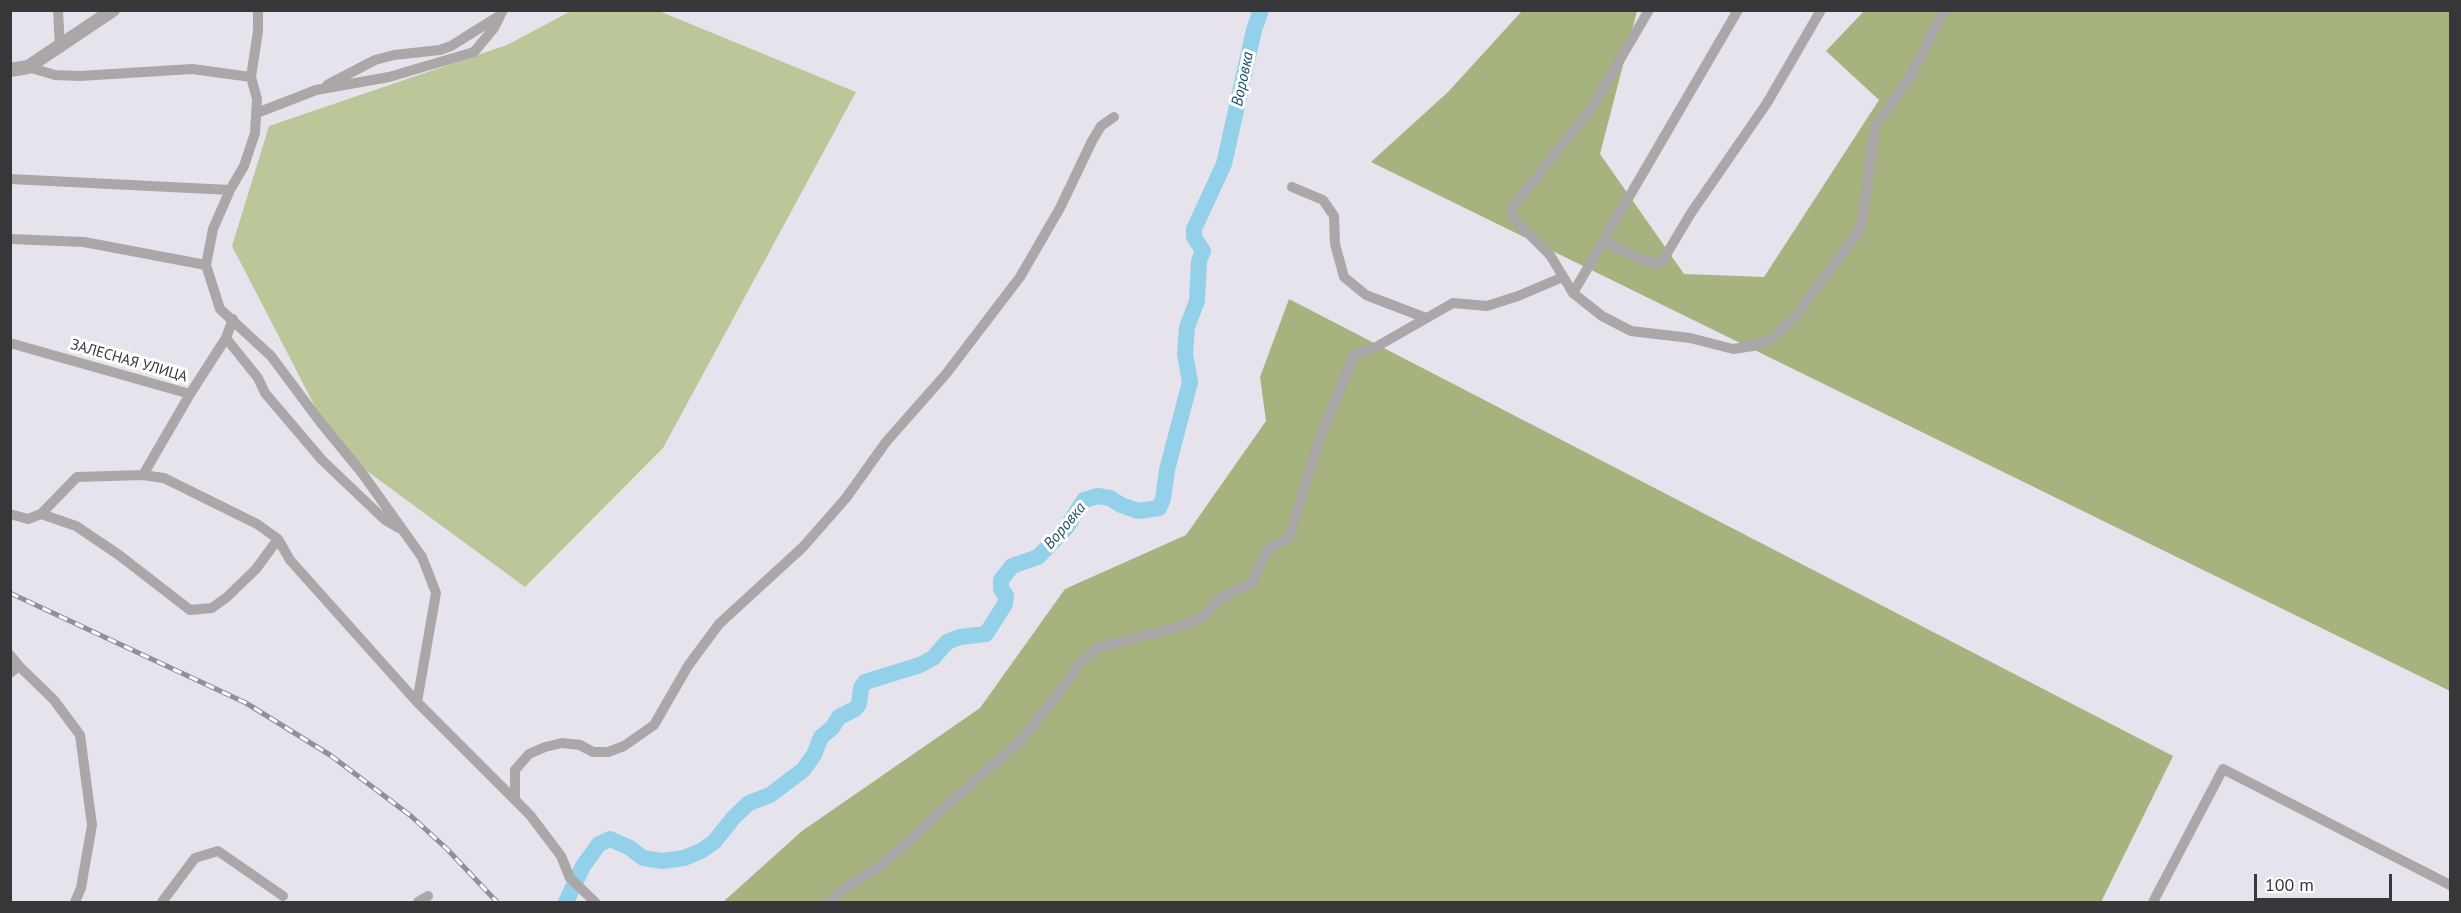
<!DOCTYPE html>
<html>
<head>
<meta charset="utf-8">
<style>
  body { margin:0 }
  #map { position:relative; width:2461px; height:913px; overflow:hidden; background:#e6e3ec; font-family:"PT Sans",sans-serif }
  canvas { display:block }
  .frame { position:absolute; inset:0; border:12px solid #373639; pointer-events:none }
  .scale { position:absolute; left:2254px; top:874px; width:138px; height:27px; box-sizing:border-box; border:3px solid #373639; border-top:0; padding-left:8px; font-size:18px; line-height:21px; white-space:nowrap; color:#373639; -webkit-text-stroke:4px #fff; paint-order:stroke }
</style>
</head>
<body>
<div id="map">
<canvas width="2461" height="913"></canvas>
<div class="frame"></div>
<div class="scale">100 m</div>
</div>
<script>
const c = document.querySelector('canvas').getContext('2d');
c.lineJoin = 'round';
function fillPath(path, color) { c.fillStyle = color; c.fill(path, 'evenodd'); }
const poly = rows => new Path2D(rows.map(r => 'M' + r).join(''));
function strokePath(path, color, width, dash) { c.strokeStyle = color; c.lineWidth = width; c.lineCap = dash ? 'butt' : 'round'; c.setLineDash(dash || []); c.stroke(path); }
function drawText(font, color, halo, rows, align = 'center') {
  c.font = font + ' "PT Sans",sans-serif'; c.lineWidth = 6; c.setLineDash([]); c.textBaseline = 'middle'; c.strokeStyle = halo; c.fillStyle = color; for (const [text, x, y, turn = 0] of rows) {
    c.save(); c.translate(x, y); c.rotate((+turn || 0) * Math.PI / 180); c.textAlign = isNaN(turn) ? turn : align; if (halo) c.strokeText(text, 0, 0); c.fillText(text, 0, 0); c.restore();
  }
}
const green = poly([
  [571,11,659,11,856,92,663,448,525,587,337,449,232,246,269,126,507,45]
]);
const forest = poly([
  [1522,11,1637,11,1600,154,1684,274,1764,277,1879,100,1826,51,1864,11,2450,11,2450,691,1371,162,1448,92],
  [1289,299,2173,756,2101,902,723,902,802,831,980,708,1065,589,1186,535,1266,421,1260,377]
]);
const river = poly([
  [566,902,583,866,599,844,610,839,630,848,643,858,662,861,684,858,701,851,714,842,734,817,749,803,770,795,803,770,814,755,821,737,832,728,839,717,855,709,859,704,861,688,865,682,920,665,933,658,947,642,960,637,986,634,1005,604,1006,596,1001,589,1001,580,1012,566,1038,557,1066,528,1084,500,1098,496,1110,498,1121,505,1138,511,1159,508,1163,499,1167,470,1190,382,1185,354,1187,327,1197,301,1199,261,1203,251,1194,237,1194,229,1224,164,1254,30,1261,10]
]);
const minor = poly([
  [58,10,60,48],
  [258,10,258,31,251,77,257,99,255,133,244,166,230,190,213,229,206,265,220,309,271,356,321,423,362,473,422,557,436,593,417,702],
  [1649,10,1591,109,1512,208,1512,217,1550,255,1573,293,1602,316,1631,331,1690,338,1733,349,1753,346,1773,338,1794,318,1858,232,1862,222,1875,127,1913,72,1944,10],
  [28,67,55,75,80,76,192,69,251,77],
  [327,85,375,60,394,55,440,50,451,46,499,16],
  [257,113,316,90,389,77,474,52,494,28,503,10],
  [10,179,230,190],
  [1292,187,1323,200,1334,216,1335,244,1344,277,1366,295,1426,318],
  [10,239,84,242,206,265],
  [1603,241,1642,260,1656,264,1663,260,1691,213,1767,103,1821,10],
  [1573,293,1738,10],
  [226,338,258,378,265,393,322,460,385,520,399,528],
  [10,343,190,394,226,338,233,319],
  [143,475,190,394],
  [10,514,28,519,41,514,77,477,143,475,164,478,257,524,278,539,290,560,417,702,530,815,561,856,570,878,595,902],
  [41,514,76,526,119,555,190,610,212,608,227,597,256,569,278,539],
  [10,655,19,666,10,673],
  [19,666,54,700,80,735,92,825,81,888,75,902],
  [515,800,515,770,529,754,545,747,562,743,580,745,593,752,608,752,624,746,654,725,688,666,719,624,803,547,846,498,886,442,946,374,1020,277,1060,208,1092,141,1101,126,1114,117],
  [162,902,195,858,218,851,283,896],
  [418,902,428,896],
  [830,902,837,894,876,869,905,845,948,804,1018,743,1058,694,1078,665,1097,648,1175,628,1201,618,1219,599,1252,582,1267,551,1289,537,1320,437,1355,354,1376,347,1453,303,1487,306,1518,296,1563,277],
  [2153,902,2223,769,2450,885]
]);
const tertiary = poly([
  [10,70,28,67,113,10]
]);
const rail = poly([
  [10,593,246,703,330,755,411,816,447,849,497,902]
]);
const streetNames = [
  ["ЗАЛЕСНАЯ УЛИЦА",129,361,16]
];
const waterNames = [
  ["Воровка",1243,79,-78],
  ["Воровка",1065,526,-50]
];
fillPath(green, '#bcc799');
fillPath(forest, '#a6b37f');
strokePath(river, '#93d1ea', 16);
strokePath(minor, '#aba7a9', 10);
strokePath(tertiary, '#aba7a9', 14);
strokePath(rail, '#929096', 5);
strokePath(rail, '#fff', 3, [9]);
drawText('15px', '#373639', '#fff', streetNames);
drawText('italic 16px', '#1f5164', '#fff', waterNames);
</script>
</body>
</html>
